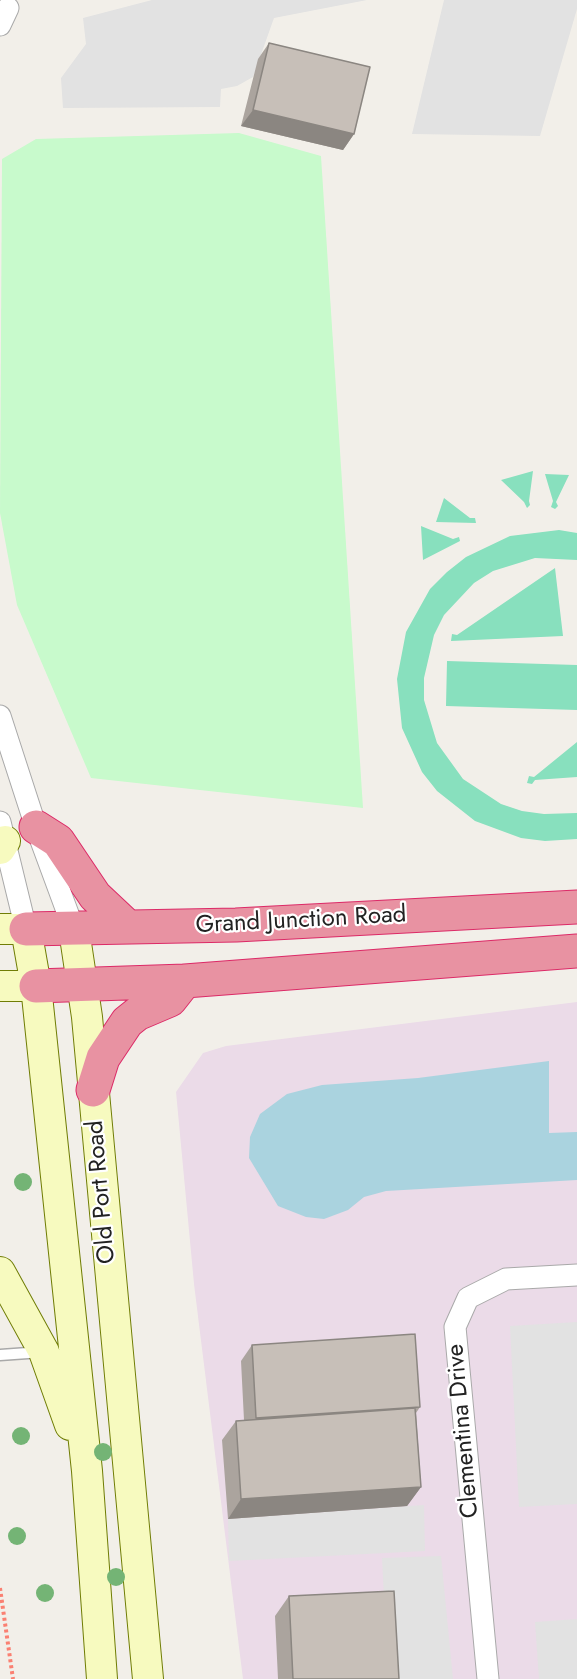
<!DOCTYPE html>
<html>
<head>
<meta charset="utf-8">
<style>
  body { margin:0 }
  canvas { display:block; background:#f2efe9 }
</style>
</head>
<body>
<canvas width="577" height="1679"></canvas>
<script>
const c = document.querySelector('canvas').getContext('2d');
c.lineJoin = 'round';
function fillPath(path, color) { c.fillStyle = color; c.fill(path, 'evenodd'); }
const poly = rows => new Path2D(rows.map(r => 'M' + r).join(''));
function strokePath(path, color, width, dash) { c.strokeStyle = color; c.lineWidth = width; c.lineCap = dash ? 'butt' : 'round'; c.setLineDash(dash || []); c.stroke(path); }
function drawText(font, color, halo, rows, align = 'center') {
  c.font = font + ' Jost,sans-serif'; c.lineWidth = 4.5; c.setLineDash([]); c.textBaseline = 'middle'; c.strokeStyle = halo; c.fillStyle = color; for (const [text, x, y, turn = 0] of rows) {
    c.save(); c.translate(x, y); c.rotate((+turn || 0) * Math.PI / 180); c.textAlign = isNaN(turn) ? turn : align; if (halo) c.strokeText(text, 0, 0); c.fillText(text, 0, 0); c.restore();
  }
}
const industrial = poly([
  [577,1002,577,1679,243,1679,194,1284,176,1092,203,1053,226,1046]
]);
const park = poly([
  [239,133,321,156,363,808,91,778,17,605,0,513,2,159,36,139]
]);
const pitch = poly([
  [533,471,529,501,530,505,527,508,524,502,501,480],
  [545,474,569,475,556,502,558,506,555,509,551,507,553,501],
  [444,498,470,518,475,518,476,523,436,522],
  [421,526,453,539,459,537,460,541,423,560],
  [559,530,577,533,577,560,535,558,493,571,474,583,444,615,434,635,424,678,424,700,437,743,463,779,501,804,522,811,544,814,577,813,577,839,545,841,521,838,475,821,437,791,422,772,402,728,397,679,406,632,430,589,447,572,466,557,510,536],
  [555,568,563,636,451,641,452,634,457,635],
  [447,661,577,665,577,710,446,706],
  [577,742,577,777,535,780,532,784,527,783,529,776,534,777]
]);
const parking = poly([
  [152,0,367,0,274,18,253,77,237,86,221,89,220,107,63,108,61,78,86,44,83,18],
  [444,0,577,0,577,9,540,136,412,134],
  [577,1322,577,1504,519,1507,510,1326],
  [424,1505,425,1551,229,1561,228,1519],
  [441,1556,453,1679,388,1679,382,1558],
  [577,1619,577,1679,539,1679,535,1622]
]);
const water = poly([
  [549,1061,549,1133,577,1132,577,1180,386,1191,364,1197,348,1210,324,1219,306,1217,278,1206,249,1158,250,1137,260,1114,287,1094,322,1085,418,1078]
]);
const path = poly([
  [0,1588,13,1679]
]);
const lane = poly([
  [0,1355,42,1352]
]);
const street = poly([
  [0,25,8,8],
  [0,716,36,827,74,930],
  [0,822,26,929],
  [488,1679,455,1327,468,1298,506,1279,577,1275]
]);
const secondary = poly([
  [0,849,5,841],
  [0,929,26,929,36,986,87,1471,102,1679],
  [74,930,87,1017,148,1679],
  [0,986,36,986],
  [0,1272,44,1352,70,1425]
]);
const highway = poly([
  [36,827,58,841,95,896,128,927],
  [26,929,236,925,577,907],
  [36,986,185,981,577,951],
  [93,1090,103,1058,127,1022,137,1014,170,1000,185,981]
]);
const trees = [
  [23,1182],
  [21,1436],
  [103,1452],
  [17,1536],
  [116,1577],
  [45,1593]
];
const wall = poly([
  [269,43,354,134,343,150,241,126,258,59],
  [252,1345,420,1407,416,1413,421,1487,407,1506,228,1519,222,1440,236,1421,244,1420,241,1361],
  [289,1596,399,1679,278,1679,275,1616]
]);
const shadedWall = poly([
  [253,110,354,134,343,150,241,126],
  [421,1487,407,1506,228,1519,241,1499]
]);
const building = poly([
  [269,43,370,67,354,134,253,110,269,43],
  [415,1334,420,1407,256,1418,252,1345,415,1334],
  [415,1408,421,1487,241,1499,236,1421,415,1408],
  [394,1591,399,1679,293,1679,289,1596,394,1591]
]);
const streetNames = [
  ["Grand Junction Road",301,921,-3],
  ["Old Port Road",102,1192,-95],
  ["Clementina Drive",464,1431,-95]
];
fillPath(industrial, '#ebdbe8');
fillPath(park, '#c8facc');
fillPath(pitch, '#88e0be');
fillPath(parking, '#e2e2e2');
fillPath(water, '#aad3df');
strokePath(lane, '#a9a9a9', 13);
strokePath(street, '#a9a9a9', 23);
strokePath(secondary, '#707d05', 32);
strokePath(highway, '#dc2a67', 35);
strokePath(path, '#fa8072', 4, [3, 3]);
strokePath(lane, '#fff', 10);
strokePath(street, '#fff', 21);
strokePath(secondary, '#f7fabf', 30);
strokePath(highway, '#e892a2', 33);
c.fillStyle = '#74b475';
for (const [x, y] of trees) { c.beginPath(); c.arc(x, y, 9, 0, 2 * Math.PI); c.fill(); }
fillPath(wall, '#aba49e');
fillPath(shadedWall, '#8b8681');
fillPath(building, '#c7bfb8');
strokePath(building, '#8b8681', 1.5);
drawText('24px', '#222', '#fff', streetNames);
</script>
</body>
</html>
